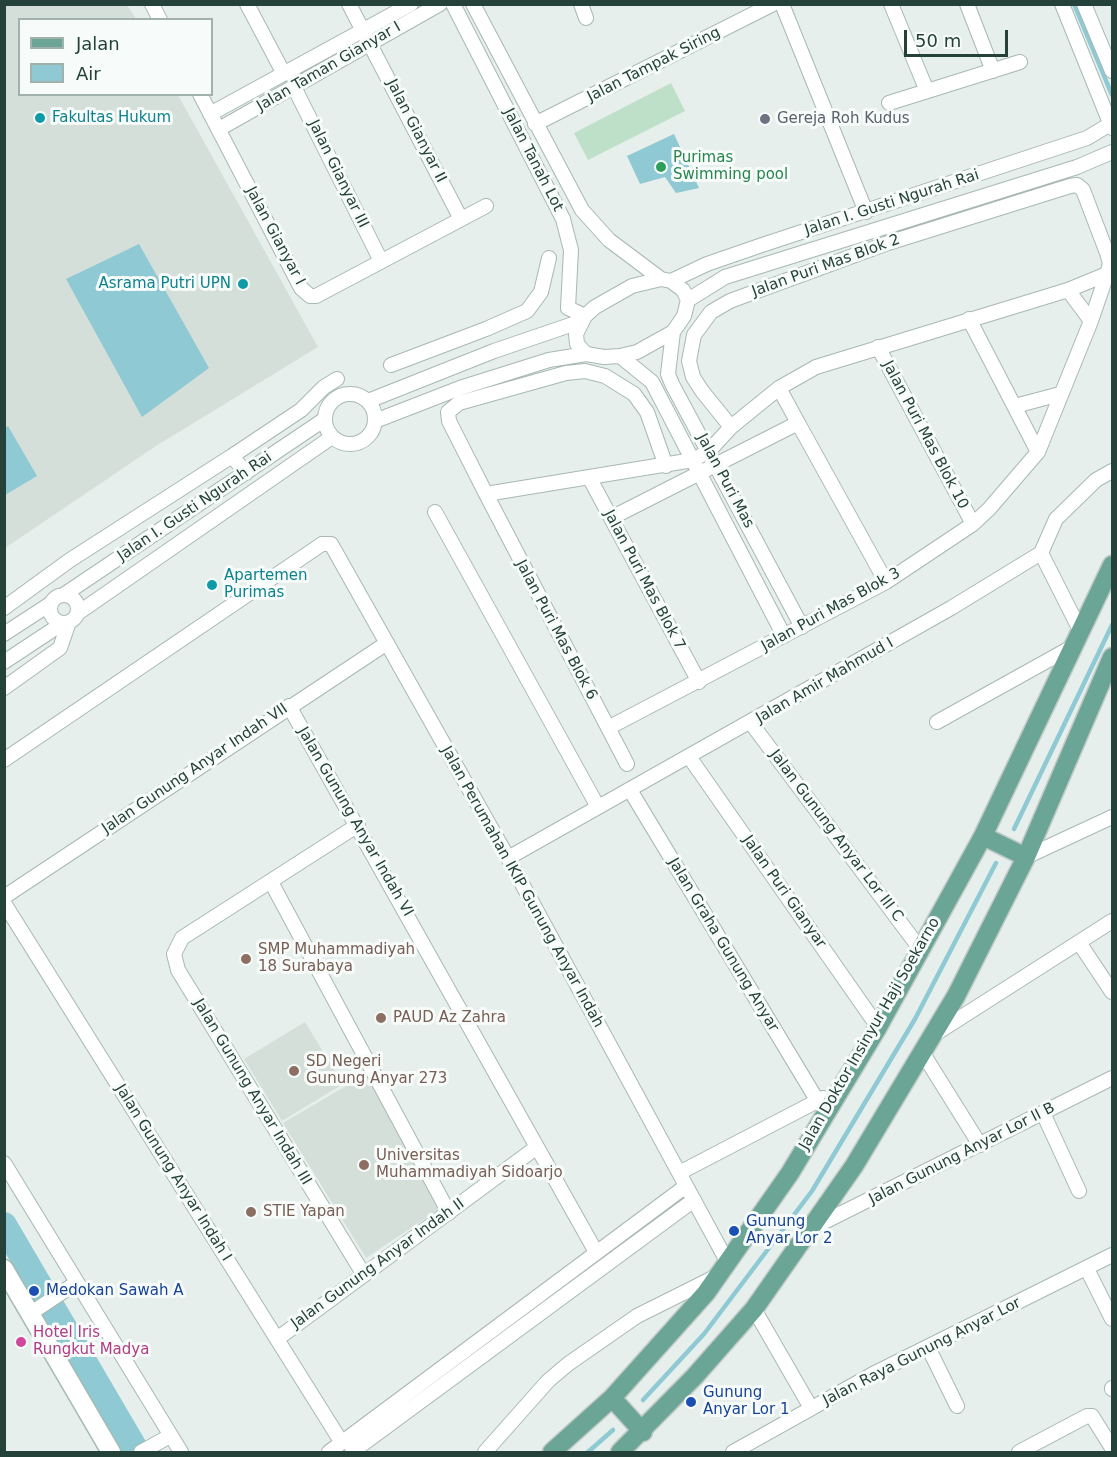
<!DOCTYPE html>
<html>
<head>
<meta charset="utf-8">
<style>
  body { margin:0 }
  #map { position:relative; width:1117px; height:1457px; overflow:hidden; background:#e6efeb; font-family:"DejaVu Sans",sans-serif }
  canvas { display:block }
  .frame { position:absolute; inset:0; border:6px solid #24423a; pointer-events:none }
  .legend { position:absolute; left:18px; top:18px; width:195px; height:78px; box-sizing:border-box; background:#f7fbf9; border:2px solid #a3b1ad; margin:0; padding:8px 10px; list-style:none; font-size:18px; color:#24423a }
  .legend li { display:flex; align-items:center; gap:12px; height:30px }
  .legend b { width:30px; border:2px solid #a3b1ad }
  .scale { position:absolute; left:904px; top:30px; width:104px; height:27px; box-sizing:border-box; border:3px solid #24423a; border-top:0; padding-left:8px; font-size:18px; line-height:21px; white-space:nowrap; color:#24423a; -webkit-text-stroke:4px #f7fbf9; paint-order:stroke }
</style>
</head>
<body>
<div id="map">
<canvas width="1117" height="1457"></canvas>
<div class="frame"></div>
<ul class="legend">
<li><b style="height:8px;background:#6aa596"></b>Jalan</li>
<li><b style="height:16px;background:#8ec9d4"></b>Air</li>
</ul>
<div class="scale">50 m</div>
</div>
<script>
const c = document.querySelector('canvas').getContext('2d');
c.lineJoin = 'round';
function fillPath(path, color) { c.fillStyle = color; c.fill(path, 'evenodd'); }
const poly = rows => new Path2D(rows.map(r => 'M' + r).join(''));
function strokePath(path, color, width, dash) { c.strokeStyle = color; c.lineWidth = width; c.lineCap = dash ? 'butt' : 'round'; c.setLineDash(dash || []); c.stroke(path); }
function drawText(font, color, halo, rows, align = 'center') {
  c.font = font + ' "DejaVu Sans",sans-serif'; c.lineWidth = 6; c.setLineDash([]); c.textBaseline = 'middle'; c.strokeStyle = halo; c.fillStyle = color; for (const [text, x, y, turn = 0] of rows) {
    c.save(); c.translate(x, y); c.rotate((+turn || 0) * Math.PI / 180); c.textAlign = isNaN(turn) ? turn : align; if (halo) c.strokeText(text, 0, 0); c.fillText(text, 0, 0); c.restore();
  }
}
const built = poly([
  [5,5,127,5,136,19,20,20,20,94,178,95,318,347,156,446,5,548],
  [305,1022,343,1084,282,1121,244,1059],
  [368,1073,441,1208,366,1258,283,1123]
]);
const green = poly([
  [671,83,685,111,588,160,574,133]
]);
const water = poly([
  [674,134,699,188,676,193,665,177,640,184,627,156],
  [139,244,209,368,142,417,66,279],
  [8,426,37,476,5,495,5,428]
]);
const stream = poly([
  [1074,4,1112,95],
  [1014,829,1112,625],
  [643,1400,704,1334,812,1191,915,1019,996,863],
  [588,1452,613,1430]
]);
const river = poly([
  [4,1225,137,1452]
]);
const street = poly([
  [152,4,160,20],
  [247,4,284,74],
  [349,4,461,219],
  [453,4,563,219,571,250,568,308,585,316],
  [473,4,582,210,609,240,661,279],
  [581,4,586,18],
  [782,4,866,212],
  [891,4,927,91],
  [967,4,993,71],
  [1062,4,1112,128],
  [1084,4,1112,71],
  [294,87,381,261],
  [200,94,301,288,310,296,316,296,486,206],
  [889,103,1020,62],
  [210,114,411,4],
  [535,124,773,4],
  [219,129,440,4],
  [661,279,671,281,683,290,688,300,684,316,673,332,637,352,620,356,604,357,586,354,577,344,576,334,585,316,595,307,632,286,661,279],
  [671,281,707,264,762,245,1087,138,1112,123],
  [1068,290,1091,321],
  [688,300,725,277,1077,167,1112,152],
  [969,319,1038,452],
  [673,332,668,374,672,384,802,627],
  [878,347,973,524],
  [620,356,652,382,784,636],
  [391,365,486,329,527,311,541,292,549,258],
  '325 419a25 25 0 1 1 50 0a25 25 0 1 1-50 0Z',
  [368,401,494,351,582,321],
  [1015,406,1060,394],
  [375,421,460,388,549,360,586,354],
  [798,423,886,582],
  [232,456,301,410,324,387,337,379],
  [589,477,699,682],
  [486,494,693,460,709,451,731,427,779,388,816,367,1068,290,1107,274],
  [435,512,598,807],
  [611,518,798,423,779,388],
  [1041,553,1080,630],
  [65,594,325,419],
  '50 609a14 14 0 1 1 28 0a14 14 0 1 1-28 0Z',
  [4,608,70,560,232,456,246,473],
  [78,613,332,437],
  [4,634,50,604],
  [4,662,63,623],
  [4,688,60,648,69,622],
  [289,706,596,1252],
  [937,722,1072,647],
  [751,723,921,950],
  [608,728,886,582,973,524,989,509,1038,452,1091,321,1107,274,1110,263,1107,253,1083,190,1077,185,1070,186,888,243,730,301,711,312,694,335,689,361,693,377,702,391,731,427],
  [690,758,878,1027],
  [4,760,322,544,331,544,508,858,728,1263],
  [627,764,486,494,449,421,448,412,459,403,566,373,585,371,605,376,634,394,647,412,666,466],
  [630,790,817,1100],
  [358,825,182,938,174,954,178,970,364,1275],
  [1026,857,1112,817],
  [508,858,951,608,1041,553,1056,519,1096,480,1112,471],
  [271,882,449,1213],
  [4,897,387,643],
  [4,903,342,1443],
  [1080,944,1112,992],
  [935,1034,1112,921],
  [922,1052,980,1145],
  [1043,1113,1079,1191],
  [4,1163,181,1452],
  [679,1173,823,1098],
  [812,1228,1112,1078],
  [1087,1269,1112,1319],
  [754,1309,811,1408],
  [31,1313,76,1283],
  [277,1339,537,1147],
  [928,1347,957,1406],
  [1112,1388,1112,1389],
  [141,1452,170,1436],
  [329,1452,686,1186],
  [352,1452,694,1200],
  [485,1452,548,1381,568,1364,637,1316,717,1276],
  [733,1452,873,1374,1112,1255],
  [1019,1452,1087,1416,1092,1416,1112,1448]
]);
const secondary = poly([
  [4,1269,111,1452]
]);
const primary = poly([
  [983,836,1026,857],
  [612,1398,643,1432],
  [552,1452,612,1398,706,1293,790,1173,878,1027,983,836,1112,565],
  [620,1452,695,1376,754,1309,854,1166,956,996,1026,857,1112,657]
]);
const markers = [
  [40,118,6,"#0f9aa8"],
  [765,119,6,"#6b7280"],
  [661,167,6,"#2e9e5b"],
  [243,284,6,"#0f9aa8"],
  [212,585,6,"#0f9aa8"],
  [246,959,6,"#8d6e63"],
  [381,1018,6,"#8d6e63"],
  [294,1071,6,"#8d6e63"],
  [364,1165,6,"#8d6e63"],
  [251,1212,6,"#8d6e63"],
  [734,1231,6,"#1a4fb4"],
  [34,1291,6,"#1a4fb4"],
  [21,1342,6,"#d1479c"],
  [691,1402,6,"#1a4fb4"]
];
const streetNames = [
  ["Jalan Tampak Siring",654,65,-27],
  ["Jalan Taman Gianyar I",329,67,-30],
  ["Jalan Gianyar II",416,131,63],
  ["Jalan Tanah Lot",533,160,63],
  ["Jalan Gianyar III",338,174,64],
  ["Jalan I. Gusti Ngurah Rai",892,203,-18],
  ["Jalan Gianyar I",275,236,62],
  ["Jalan Puri Mas Blok 2",826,266,-20],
  ["Jalan Puri Mas Blok 10",925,435,62],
  ["Jalan Puri Mas",725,481,62],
  ["Jalan I. Gusti Ngurah Rai",195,507,-34],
  ["Jalan Puri Mas Blok 7",644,580,62],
  ["Jalan Puri Mas Blok 3",831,610,-29],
  ["Jalan Puri Mas Blok 6",556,630,62],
  ["Jalan Amir Mahmud I",825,681,-30],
  ["Jalan Gunung Anyar Indah VII",195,769,-34],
  ["Jalan Gunung Anyar Indah VI",355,822,60],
  ["Jalan Gunung Anyar Lor III C",836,836,53],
  ["Jalan Perumahan IKIP Gunung Anyar Indah",522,887,61],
  ["Jalan Puri Gianyar",784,892,55],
  ["Jalan Graha Gunung Anyar",723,945,59],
  ["Jalan Doktor Insinyur Haji Soekarno",870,1034,-60],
  ["Jalan Gunung Anyar Indah III",252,1092,59],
  ["Jalan Gunung Anyar Lor II B",962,1154,-27],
  ["Jalan Gunung Anyar Indah I",173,1173,58],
  ["Jalan Gunung Anyar Indah II",378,1264,-36],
  ["Jalan Raya Gunung Anyar Lor",922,1352,-27]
];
const cultureNames = [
  ["Fakultas Hukum",52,118],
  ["Asrama Putri UPN",231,284,"right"],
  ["Apartemen",224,576],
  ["Purimas",224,593]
];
const worshipNames = [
  ["Gereja Roh Kudus",777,119]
];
const leisureNames = [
  ["Purimas",673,158],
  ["Swimming pool",673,175]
];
const educationNames = [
  ["SMP Muhammadiyah",258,950],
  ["18 Surabaya",258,967],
  ["PAUD Az Zahra",393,1018],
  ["SD Negeri",306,1062],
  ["Gunung Anyar 273",306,1079],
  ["Universitas",376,1156],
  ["Muhammadiyah Sidoarjo",376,1173],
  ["STIE Yapan",263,1212]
];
const transitNames = [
  ["Gunung",746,1222],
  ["Anyar Lor 2",746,1239],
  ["Medokan Sawah A",46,1291],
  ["Gunung",703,1393],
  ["Anyar Lor 1",703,1410]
];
const hotelNames = [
  ["Hotel Iris",33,1333],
  ["Rungkut Madya",33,1350]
];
fillPath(built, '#d4dfda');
fillPath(green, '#bfe0c8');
fillPath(water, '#8ec9d4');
strokePath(stream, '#8ec9d4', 4.5);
strokePath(river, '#8ec9d4', 26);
strokePath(street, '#a8b8b2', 16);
strokePath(secondary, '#a4bbb3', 21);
strokePath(primary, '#c2cac8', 21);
strokePath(street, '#fff', 14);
strokePath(secondary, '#fff', 18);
strokePath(primary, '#6aa596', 18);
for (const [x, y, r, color] of markers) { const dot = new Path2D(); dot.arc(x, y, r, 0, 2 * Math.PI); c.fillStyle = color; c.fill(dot); strokePath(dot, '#f7fbf9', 2); }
drawText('15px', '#24423a', '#f7fbf9', streetNames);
drawText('15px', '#0d838f', '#f7fbf9', cultureNames, 'left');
drawText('15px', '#5b616d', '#f7fbf9', worshipNames, 'left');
drawText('15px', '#27864d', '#f7fbf9', leisureNames, 'left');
drawText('15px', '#785e54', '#f7fbf9', educationNames, 'left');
drawText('15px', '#164399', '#f7fbf9', transitNames, 'left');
drawText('15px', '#b23c85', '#f7fbf9', hotelNames, 'left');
</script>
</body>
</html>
